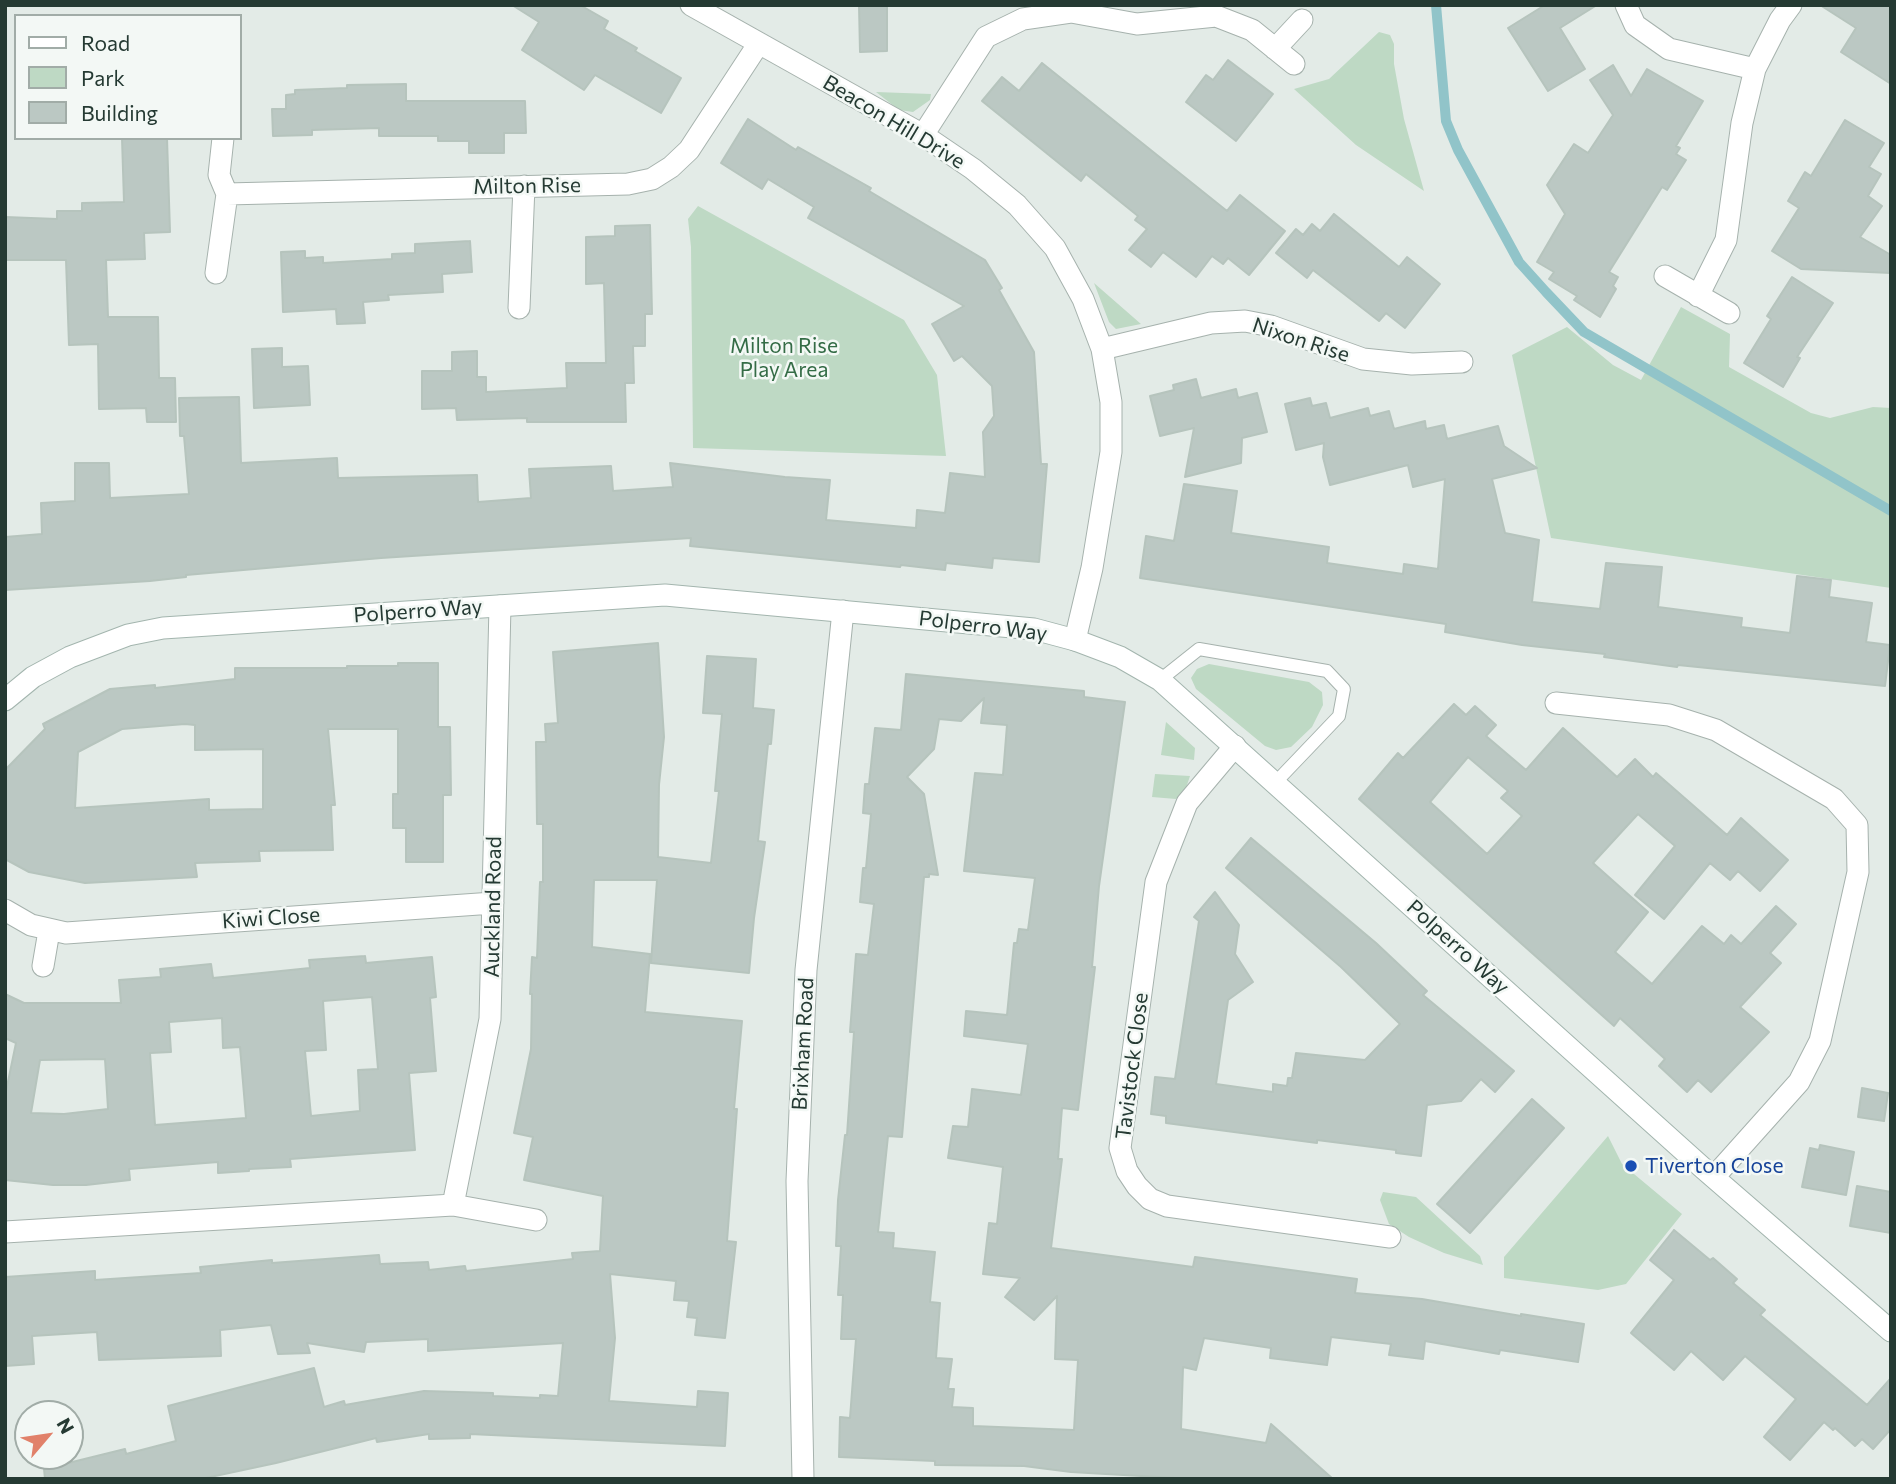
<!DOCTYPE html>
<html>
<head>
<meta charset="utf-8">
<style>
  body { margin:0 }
  #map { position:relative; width:1896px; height:1484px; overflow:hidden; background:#e3ebe7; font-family:Commissioner,sans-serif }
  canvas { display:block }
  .frame { position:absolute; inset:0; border:7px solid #253a33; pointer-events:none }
  .legend { position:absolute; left:14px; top:14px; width:228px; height:126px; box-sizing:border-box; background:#f3f8f5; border:2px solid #a1aca7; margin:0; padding:9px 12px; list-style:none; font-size:21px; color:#253a33 }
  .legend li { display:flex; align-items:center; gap:14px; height:35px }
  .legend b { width:35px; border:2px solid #a1aca7 }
  .north { position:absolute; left:14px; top:1400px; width:70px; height:70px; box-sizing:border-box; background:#f3f8f5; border:2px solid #a1aca7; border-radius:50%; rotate:61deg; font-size:19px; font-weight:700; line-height:28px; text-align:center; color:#253a33 }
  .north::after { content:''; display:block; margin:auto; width:24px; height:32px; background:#e1816a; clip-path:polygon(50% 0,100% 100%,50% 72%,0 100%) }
</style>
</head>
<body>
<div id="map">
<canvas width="1896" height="1484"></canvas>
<div class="frame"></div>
<ul class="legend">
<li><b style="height:9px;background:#fff"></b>Road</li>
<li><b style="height:19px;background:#bed9c4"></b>Park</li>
<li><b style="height:19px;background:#bbc8c3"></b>Building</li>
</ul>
<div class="north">N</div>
</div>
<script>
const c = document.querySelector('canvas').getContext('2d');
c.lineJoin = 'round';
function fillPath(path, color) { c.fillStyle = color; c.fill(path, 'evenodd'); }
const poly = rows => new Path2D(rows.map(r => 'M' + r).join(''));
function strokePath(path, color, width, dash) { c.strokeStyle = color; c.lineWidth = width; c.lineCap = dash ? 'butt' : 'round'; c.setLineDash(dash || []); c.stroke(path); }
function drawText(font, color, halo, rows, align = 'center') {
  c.font = font + ' Commissioner,sans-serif'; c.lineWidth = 5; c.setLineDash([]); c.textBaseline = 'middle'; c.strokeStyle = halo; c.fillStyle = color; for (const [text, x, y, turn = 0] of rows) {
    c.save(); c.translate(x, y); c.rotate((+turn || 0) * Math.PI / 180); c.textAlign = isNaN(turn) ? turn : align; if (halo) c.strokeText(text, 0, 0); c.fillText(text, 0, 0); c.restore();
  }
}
const green = poly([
  [1379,32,1390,35,1394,44,1394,64,1404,119,1424,191,1356,145,1294,89,1329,79],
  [876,92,931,94,930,100,913,112,899,110],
  [698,206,904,320,937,375,946,456,693,448,691,247,688,219],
  [1094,283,1141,324,1116,329,1109,322],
  [1681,307,1730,334,1729,367,1811,413,1830,418,1873,407,1891,408,1891,588,1551,538,1512,355,1567,327,1613,365,1641,380],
  [1209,664,1309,682,1322,692,1323,705,1312,727,1291,747,1276,750,1265,746,1196,689,1191,678,1197,669],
  [1166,722,1195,748,1194,760,1161,755],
  [1155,774,1190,776,1186,788,1176,799,1152,797],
  [1608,1136,1622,1164,1682,1214,1626,1284,1598,1290,1504,1278,1504,1257],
  [1383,1192,1416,1197,1480,1256,1483,1265,1444,1253,1409,1237,1389,1224,1380,1200]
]);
const stream = poly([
  [1436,5,1446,121,1458,150,1519,262,1546,292,1584,332,1891,511]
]);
const building = poly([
  [512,5,580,5,608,21,604,29,637,48,635,51,681,78,661,113,595,75,584,90,522,50,539,22,512,5],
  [859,5,887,5,887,51,860,52,859,5],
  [1545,5,1597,5,1560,28,1585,69,1548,91,1508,28,1545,5],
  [1820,5,1891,5,1891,84,1841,52,1856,28,1820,5],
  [1228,60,1273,94,1236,141,1186,102,1206,75,1213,80,1228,60],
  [1042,63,1227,211,1240,195,1285,231,1249,275,1228,258,1223,264,1212,256,1196,277,1163,252,1151,267,1129,250,1147,229,1135,220,1138,216,1086,174,1081,181,982,101,1002,77,1019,91,1042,63],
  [1613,65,1631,96,1647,69,1703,101,1676,146,1680,148,1676,154,1686,160,1667,190,1662,187,1609,272,1618,277,1613,286,1616,289,1600,317,1574,300,1577,296,1549,279,1554,272,1537,262,1565,214,1547,185,1574,144,1588,153,1613,115,1590,80,1613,65],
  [406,84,406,101,525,101,526,133,504,133,504,153,469,153,469,141,438,141,438,136,379,136,379,128,312,130,312,135,273,136,272,109,286,109,286,95,295,94,295,90,347,88,347,85,406,84],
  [748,119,796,150,798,147,871,188,869,191,985,260,1002,288,999,290,1034,352,1041,464,1047,464,1039,562,993,558,992,568,946,563,945,570,901,565,900,567,690,546,691,538,381,558,186,575,186,577,150,581,5,590,5,537,42,534,41,503,75,501,75,463,109,463,110,498,189,494,184,436,180,436,179,398,239,397,241,463,337,458,338,478,477,475,478,502,531,498,529,469,611,466,613,491,673,487,670,463,785,477,830,480,826,520,916,528,917,510,945,513,950,473,985,477,983,432,994,416,992,386,962,356,954,361,932,324,964,306,808,218,814,207,768,179,762,189,721,163,748,119],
  [1845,120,1884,143,1869,167,1881,174,1868,196,1882,206,1860,237,1891,255,1891,273,1801,269,1772,251,1799,208,1788,201,1805,172,1811,176,1845,120],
  [122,138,167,138,170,232,144,233,145,259,106,260,108,317,158,317,159,378,175,378,176,422,147,422,146,408,99,409,98,344,69,345,66,260,5,260,5,217,57,219,57,211,82,211,82,203,124,202,122,138],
  [1334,214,1399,267,1407,257,1440,284,1405,328,1386,313,1379,321,1313,270,1307,278,1276,253,1296,229,1303,235,1312,224,1320,231,1334,214],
  [650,225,652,314,645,314,645,346,633,346,634,383,625,383,626,422,527,422,527,418,457,420,456,408,422,409,422,371,452,371,452,352,477,351,477,377,486,377,486,392,567,388,566,363,606,363,604,283,586,284,586,237,615,236,615,226,650,225],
  [470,241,472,272,442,274,443,292,388,295,389,300,363,302,365,323,337,324,336,309,283,312,281,252,305,251,305,258,323,257,323,263,392,259,392,254,415,253,415,244,470,241],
  [1792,277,1833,303,1797,357,1800,358,1783,387,1744,363,1771,319,1767,316,1792,277],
  [282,348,282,367,308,366,310,405,254,408,252,349,282,348],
  [1196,379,1201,398,1236,389,1238,398,1257,393,1267,432,1242,438,1241,463,1185,477,1194,428,1160,436,1150,396,1174,390,1173,385,1196,379],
  [1310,398,1312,406,1326,403,1330,418,1368,408,1370,416,1389,411,1394,429,1425,421,1426,429,1444,425,1447,439,1498,426,1504,446,1537,468,1492,479,1505,533,1539,540,1532,602,1600,609,1606,563,1662,567,1658,607,1742,618,1741,627,1790,633,1797,576,1831,580,1829,597,1872,603,1866,642,1890,645,1885,686,1678,665,1677,667,1604,657,1605,654,1522,645,1445,632,1446,624,1140,578,1146,536,1174,541,1184,484,1237,491,1231,533,1329,547,1327,563,1403,574,1404,564,1438,569,1445,479,1413,487,1408,465,1330,485,1323,457,1324,443,1296,450,1285,404,1310,398],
  [658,643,664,737,659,785,658,857,711,863,719,791,715,791,722,714,703,713,707,656,756,659,753,708,774,710,771,744,768,744,758,841,765,842,754,918,749,973,651,963,657,880,594,880,592,947,650,954,645,1012,742,1021,734,1109,737,1109,727,1241,736,1242,725,1338,695,1335,697,1318,687,1317,689,1301,674,1300,676,1281,610,1274,615,1338,609,1401,697,1407,698,1391,728,1393,725,1446,470,1434,470,1438,429,1439,429,1434,377,1442,376,1438,276,1463,201,1479,45,1479,44,1469,125,1449,126,1454,176,1441,168,1406,314,1368,324,1407,344,1401,345,1405,424,1391,493,1393,493,1396,540,1398,540,1395,558,1396,563,1343,428,1351,428,1339,366,1342,364,1352,307,1343,310,1353,278,1354,271,1325,220,1330,221,1356,99,1360,97,1332,32,1336,34,1364,5,1366,5,1277,95,1271,95,1280,201,1273,200,1267,272,1260,272,1263,379,1255,380,1264,428,1262,429,1270,465,1266,466,1271,573,1259,572,1253,600,1251,603,1196,524,1180,533,1137,514,1133,531,1049,532,994,530,994,532,957,537,958,540,882,543,882,543,824,537,824,536,742,546,742,545,724,558,723,553,652,658,643],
  [398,663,438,663,438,727,450,727,451,795,443,795,443,862,406,862,406,828,393,828,393,794,398,794,398,729,328,729,335,805,331,805,333,850,259,851,260,861,195,863,197,877,85,883,29,872,5,859,5,770,45,729,43,724,110,689,155,685,155,688,235,679,235,668,347,668,347,666,398,666,398,663],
  [185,724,195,725,195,750,263,749,263,809,209,810,209,799,75,808,78,752,122,729,185,724],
  [906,674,1084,691,1084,697,1125,702,1099,886,1092,967,1095,967,1078,1110,1062,1108,1058,1159,1062,1159,1051,1248,1193,1267,1195,1257,1357,1279,1355,1293,1422,1299,1521,1316,1521,1314,1584,1324,1578,1362,1500,1350,1499,1354,1425,1341,1423,1359,1389,1355,1391,1344,1331,1337,1327,1365,1270,1358,1271,1348,1204,1338,1196,1370,1183,1367,1181,1429,1266,1443,1271,1424,1333,1479,1193,1479,1071,1472,1024,1466,935,1465,935,1461,839,1457,840,1417,850,1418,856,1339,841,1339,843,1295,838,1295,841,1246,836,1246,838,1200,845,1135,847,1135,854,1032,850,1032,856,954,868,955,874,904,860,902,863,868,866,868,871,814,863,813,865,784,869,784,875,728,901,730,906,674],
  [984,698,981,723,1007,725,1003,775,975,773,964,871,1035,878,1028,930,1019,929,1017,943,1014,943,1007,1015,966,1011,964,1036,1028,1044,1021,1095,972,1089,968,1127,953,1126,948,1158,1003,1167,997,1224,989,1223,983,1274,1020,1278,1005,1297,1034,1320,1057,1296,1055,1359,1078,1360,1074,1430,973,1426,973,1408,952,1407,954,1389,948,1389,952,1359,936,1358,940,1303,930,1302,935,1252,893,1248,894,1233,878,1232,888,1136,902,1137,924,877,929,877,929,874,938,875,924,794,907,777,934,749,939,719,961,721,984,698],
  [1454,704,1466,715,1475,706,1496,725,1486,736,1526,770,1563,728,1617,777,1635,759,1653,777,1656,773,1727,835,1741,818,1788,860,1760,891,1738,871,1730,880,1710,863,1664,919,1635,895,1675,846,1638,814,1593,863,1648,912,1615,952,1652,984,1702,926,1724,944,1731,935,1741,944,1776,906,1796,924,1770,953,1781,963,1740,1007,1769,1032,1711,1092,1698,1080,1687,1092,1659,1066,1665,1059,1620,1018,1614,1026,1359,799,1398,753,1403,758,1454,704],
  [1468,757,1508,791,1501,798,1522,816,1487,854,1430,802,1468,757],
  [1251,838,1376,943,1427,991,1423,995,1514,1071,1495,1092,1481,1079,1461,1101,1427,1105,1421,1156,1396,1153,1396,1150,1317,1140,1317,1143,1166,1123,1166,1116,1151,1114,1155,1077,1175,1079,1199,921,1194,917,1215,892,1239,925,1235,954,1253,982,1228,1000,1216,1084,1273,1092,1273,1084,1287,1086,1288,1078,1292,1078,1296,1053,1365,1060,1400,1024,1341,967,1226,868,1251,838],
  [365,956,366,963,432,957,436,997,430,998,436,1071,409,1073,415,1150,290,1159,291,1167,249,1169,249,1171,218,1173,218,1162,129,1169,130,1180,86,1185,53,1185,5,1180,5,1096,16,1043,5,1038,5,994,24,1003,121,1003,119,980,161,977,160,969,211,964,213,978,310,968,309,960,365,956],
  [372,997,378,1069,358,1070,360,1111,311,1116,305,1051,326,1050,323,1001,372,997],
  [222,1018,223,1048,240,1047,246,1118,155,1125,150,1053,171,1052,169,1022,222,1018],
  [105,1059,108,1109,64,1114,31,1113,40,1060,105,1059],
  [1862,1088,1888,1093,1884,1121,1858,1117,1862,1088],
  [1532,1099,1564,1128,1470,1233,1437,1204,1532,1099],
  [1820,1145,1854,1152,1846,1195,1802,1187,1810,1148,1819,1150,1820,1145],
  [1857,1186,1891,1192,1891,1233,1850,1226,1857,1186],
  [1674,1230,1710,1260,1713,1258,1737,1279,1733,1283,1765,1310,1760,1315,1867,1405,1891,1378,1891,1429,1873,1449,1862,1439,1855,1446,1835,1428,1833,1430,1824,1422,1790,1460,1764,1437,1796,1399,1745,1356,1723,1380,1691,1351,1674,1370,1631,1333,1674,1280,1650,1260,1674,1230]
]);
const lane = poly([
  [1160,680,1199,649,1327,671,1344,689,1339,716,1275,783]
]);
const street = poly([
  [691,5,923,135,973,169,1017,205,1055,248,1083,299,1102,349,1111,402,1111,452,1092,568,1075,640],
  [1626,5,1635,25,1669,49,1755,69],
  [1275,49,1302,20],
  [923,135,986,37,1023,19,1071,12,1137,24,1216,16,1252,30,1294,64],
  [227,194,628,184,652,179,671,167,689,150,759,43],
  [216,273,227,194,219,175,223,138],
  [1665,276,1729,313],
  [1698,296,1726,240,1742,123,1755,69,1780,20,1791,5],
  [519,308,524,186],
  [1102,349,1211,323,1245,321,1271,326,1363,359,1412,364,1462,362],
  [1556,703,1669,715,1716,730,1834,799,1857,825,1858,872,1820,1041,1799,1082,1714,1177],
  [1235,746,1187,803,1156,882,1120,1148,1127,1171,1137,1186,1150,1199,1167,1206,1390,1237],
  [5,910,31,925,66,933,493,903],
  [43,966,49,931],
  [453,1205,490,1019,500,606],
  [5,1232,453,1205,536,1220],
  [803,1479,797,1181,806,970,843,611]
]);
const secondary = poly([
  [5,700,33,677,70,657,128,635,163,628,665,595,1034,629,1075,640,1120,657,1160,680,1704,1169,1891,1331]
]);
const markers = [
  [1631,1166,7,"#1a4fb4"]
];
const streetNames = [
  ["Beacon Hill Drive",894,122,31],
  ["Milton Rise",527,186,-1],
  ["Nixon Rise",1301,340,18],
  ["Polperro Way",418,611,-4],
  ["Polperro Way",983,626,7],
  ["Auckland Road",493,907,-89],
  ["Kiwi Close",271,918,-4],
  ["Polperro Way",1458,947,42],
  ["Brixham Road",803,1044,-87],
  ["Tavistock Close",1132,1066,-83]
];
const parkNames = [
  ["Milton Rise",784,346],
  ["Play Area",784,370]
];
const transitNames = [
  ["Tiverton Close",1645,1166]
];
fillPath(green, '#bed9c4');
strokePath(stream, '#91c4c9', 10);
fillPath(building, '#bbc8c3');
strokePath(building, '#b6c4bd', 2);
strokePath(lane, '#a6b2ad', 14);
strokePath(street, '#a6b2ad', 23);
strokePath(secondary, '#a3b5ae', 23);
strokePath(lane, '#fff', 12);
strokePath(street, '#fff', 21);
strokePath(secondary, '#fff', 21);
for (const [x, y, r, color] of markers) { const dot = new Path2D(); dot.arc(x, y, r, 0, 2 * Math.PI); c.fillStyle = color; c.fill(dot); strokePath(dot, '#f3f8f5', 2.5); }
drawText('21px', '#253a33', '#f3f8f5', streetNames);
drawText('21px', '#346c46', '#f3f8f5', parkNames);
drawText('21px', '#164399', '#f3f8f5', transitNames, 'left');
</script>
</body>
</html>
